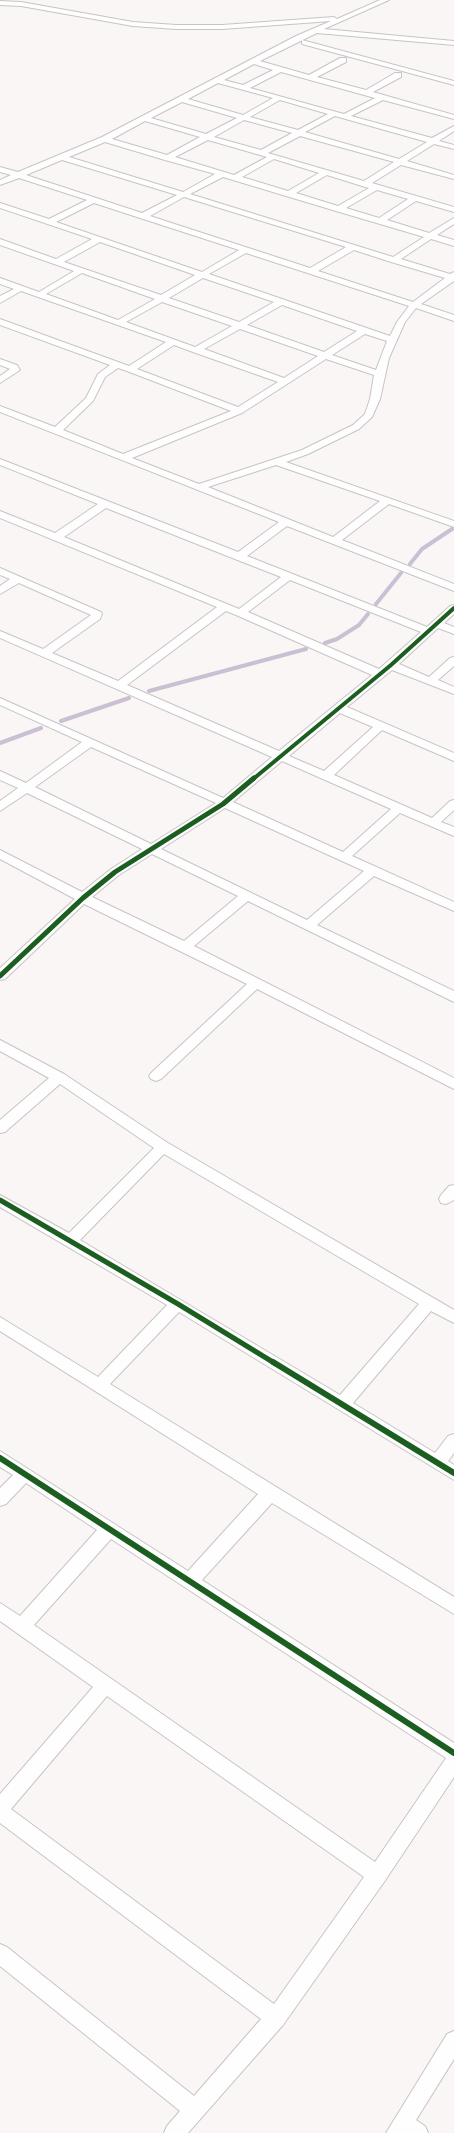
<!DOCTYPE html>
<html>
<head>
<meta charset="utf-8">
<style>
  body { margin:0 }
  canvas { display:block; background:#fbf6f6 }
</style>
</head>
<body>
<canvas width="454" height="2133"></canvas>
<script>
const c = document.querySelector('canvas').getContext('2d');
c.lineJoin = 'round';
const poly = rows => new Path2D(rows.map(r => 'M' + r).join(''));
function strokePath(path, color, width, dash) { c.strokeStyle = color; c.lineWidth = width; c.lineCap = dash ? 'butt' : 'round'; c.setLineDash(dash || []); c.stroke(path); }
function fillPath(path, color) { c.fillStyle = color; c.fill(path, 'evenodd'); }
const stream = poly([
  [410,564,422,549,452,529],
  [376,604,401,573],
  [325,643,337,639,359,625,368,614],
  [149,691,306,649],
  [61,721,129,698],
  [0,743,41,728]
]);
const minor = poly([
  [380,0,389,0,324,29,454,41,454,45,317,33,260,61,309,75,340,58,346,58,346,62,317,77,366,90,395,73,401,73,401,77,373,92,454,115,454,119,383,100,351,116,432,138,454,126,454,131,439,141,454,145,454,149,434,144,407,161,454,175,454,179,401,165,372,183,454,207,454,212,416,201,387,220,429,233,454,218,454,224,437,235,454,240,454,246,431,239,401,259,450,274,454,272,454,281,421,304,454,315,454,321,416,308,405,322,389,358,380,399,372,417,359,429,308,454,286,462,454,521,454,527,389,504,342,540,454,584,454,591,287,526,247,556,427,627,450,606,454,605,454,614,444,623,454,627,454,634,438,628,399,664,429,677,450,658,454,657,454,666,438,680,454,687,454,694,392,670,347,707,454,753,454,761,382,730,334,775,432,818,450,801,454,800,454,810,441,822,454,827,454,836,400,813,352,856,454,902,454,911,374,876,317,925,454,991,454,1002,248,901,194,946,454,1078,454,1089,257,989,161,1079,156,1081,151,1079,149,1076,151,1073,247,984,84,904,5,979,0,980,0,968,75,899,0,859,0,850,82,892,111,869,142,849,27,793,0,811,0,801,18,788,0,780,0,771,26,783,82,742,0,705,0,698,223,798,272,757,0,638,0,631,43,649,91,615,19,583,0,594,0,586,10,579,0,575,0,568,101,612,102,614,100,619,52,653,118,681,217,607,0,518,0,511,55,533,98,504,0,465,0,459,238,552,279,522,0,412,0,406,55,427,86,398,98,374,110,365,0,325,0,319,129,366,166,342,21,291,0,303,0,296,14,289,0,284,0,278,39,292,74,271,0,245,0,239,56,259,92,239,0,208,0,203,49,219,87,200,19,178,0,185,0,180,11,175,0,172,0,167,18,172,102,137,296,36,331,21,222,29,176,29,133,26,21,6,0,5,0,1,21,2,133,22,176,25,222,25,334,17,337,19,380,0],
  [254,64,273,70,243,85,224,80,254,64],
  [281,72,375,98,344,114,250,88,281,72],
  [218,83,273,98,243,115,188,99,218,83],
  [280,100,328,114,298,130,250,117,280,100],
  [182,102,237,118,206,134,151,118,182,102],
  [335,116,427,142,399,159,305,132,335,116],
  [244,120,292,133,261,150,214,137,244,120],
  [145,121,200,137,167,155,112,139,145,121],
  [300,136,394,162,364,181,268,153,300,136],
  [208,140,267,157,234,175,175,157,208,140],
  [105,142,165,160,215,174,183,192,69,157,105,142],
  [274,159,319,173,288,191,242,177,274,159],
  [62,160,177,195,142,213,26,175,62,160],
  [327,175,362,186,369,188,338,206,296,193,327,175],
  [223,177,336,211,424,237,393,257,190,194,223,177],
  [377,190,408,199,379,218,346,208,377,190],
  [184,197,346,247,310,268,150,216,184,197],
  [94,203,140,218,239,250,202,272,56,222,94,203],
  [100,242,195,275,161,295,64,262,100,242],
  [354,250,391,262,445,278,413,302,318,271,354,250],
  [246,253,409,306,397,322,390,336,209,274,246,253],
  [82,273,155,299,118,320,46,294,82,273],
  [203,278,274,302,239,322,169,298,203,278],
  [162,302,232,326,195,347,126,322,162,302],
  [282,305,357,331,324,352,247,325,282,305],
  [240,329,318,356,284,378,204,349,240,329],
  [365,334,387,341,376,370,332,355,365,334],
  [174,345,193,352,278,382,238,407,137,369,174,345],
  [326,359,374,375,370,399,365,414,353,425,302,450,199,484,132,458,242,413,326,359],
  [118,368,127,371,231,411,123,454,63,430,93,401,105,377,118,368],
  [276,465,380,501,333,537,208,487,276,465],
  [106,508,235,559,281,577,239,609,64,537,106,508],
  [290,580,421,632,379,669,248,612,290,580],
  [226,611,236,615,372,675,279,751,127,685,226,611],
  [340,713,373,727,324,771,289,756,340,713],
  [91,747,216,803,151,844,35,787,91,747],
  [282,761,391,809,343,852,233,802,282,761],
  [225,808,364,871,307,920,161,849,225,808],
  [152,854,238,896,184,941,92,897,119,875,152,854],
  [302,40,454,81,454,85,302,44,302,40],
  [0,359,17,365,20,370,0,383,0,376,10,369,0,365,0,359],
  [0,1040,64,1074,168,1143,454,1310,454,1323,431,1311,353,1403,435,1453,448,1436,454,1434,454,1453,448,1461,454,1465,454,1480,179,1312,110,1384,454,1597,454,1614,272,1503,202,1580,454,1743,454,1777,384,1882,283,2025,188,2133,164,2133,167,2126,180,2111,0,1966,0,1944,7,1947,194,2096,261,2019,0,1823,0,1794,93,1687,0,1621,0,1603,20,1616,97,1530,26,1483,6,1504,0,1506,0,1488,13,1475,0,1467,0,1451,188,1571,258,1494,0,1331,0,1317,98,1377,167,1305,0,1207,0,1195,69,1233,154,1148,60,1084,5,1132,0,1133,0,1120,49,1078,0,1051,0,1040],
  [164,1154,419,1304,340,1395,80,1240,164,1154],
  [111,1539,446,1758,375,1862,34,1625,111,1539],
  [107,1696,364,1877,274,2004,11,1809,107,1696],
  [454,1185,454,1200,446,1204,441,1203,439,1199,441,1195,449,1186,454,1185],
  [454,2031,454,2059,416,2120,425,2126,428,2133,386,2133,447,2034,454,2031]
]);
const cyclewayFar2 = poly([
  [252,780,391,665,454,608]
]);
const cyclewayFar1 = poly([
  [0,976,83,898,115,872,223,804,254,778],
  [0,1200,178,1304,276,1364]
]);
const cycleway = poly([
  [273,1362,454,1473],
  [0,1458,454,1753]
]);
strokePath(stream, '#cac0d4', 4);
strokePath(minor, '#c9c4c4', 2);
fillPath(minor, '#fefefe');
strokePath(cyclewayFar2, '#1b5e20', 4);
strokePath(cyclewayFar1, '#1b5e20', 5);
strokePath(cycleway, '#1b5e20', 6);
</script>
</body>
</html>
